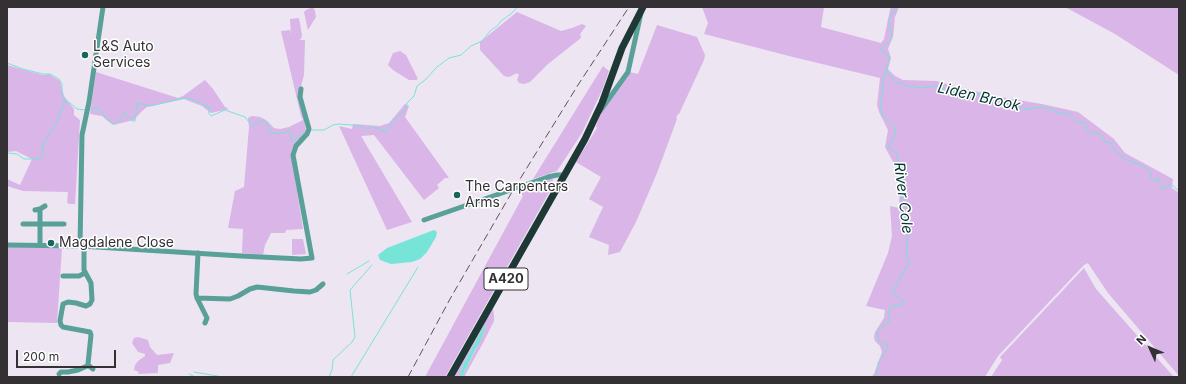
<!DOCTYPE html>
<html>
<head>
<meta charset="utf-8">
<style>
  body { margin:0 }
  #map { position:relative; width:1186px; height:384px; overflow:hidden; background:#ede5f1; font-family:Inter,sans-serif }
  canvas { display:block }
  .frame { position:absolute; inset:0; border:8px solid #343135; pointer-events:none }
  .north { position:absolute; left:1130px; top:328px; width:40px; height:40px; -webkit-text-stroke:3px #fff; paint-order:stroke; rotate:314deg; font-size:11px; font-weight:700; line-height:16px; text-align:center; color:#343135 }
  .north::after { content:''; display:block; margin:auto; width:14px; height:18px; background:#343135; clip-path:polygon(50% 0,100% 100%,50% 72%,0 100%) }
  .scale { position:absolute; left:16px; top:350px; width:100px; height:18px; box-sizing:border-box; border:2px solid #343135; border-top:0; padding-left:5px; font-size:12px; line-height:14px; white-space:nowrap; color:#343135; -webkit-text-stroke:3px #fff; paint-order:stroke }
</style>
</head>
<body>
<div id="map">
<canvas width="1186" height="384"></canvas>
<div class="frame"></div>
<div class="north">N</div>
<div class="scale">200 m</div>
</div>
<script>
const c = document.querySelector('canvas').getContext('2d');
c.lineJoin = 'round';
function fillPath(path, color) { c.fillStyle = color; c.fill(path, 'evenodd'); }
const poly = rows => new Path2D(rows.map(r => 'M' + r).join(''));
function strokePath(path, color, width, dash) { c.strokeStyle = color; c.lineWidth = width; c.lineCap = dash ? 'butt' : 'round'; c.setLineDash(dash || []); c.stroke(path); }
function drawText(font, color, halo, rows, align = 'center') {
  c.font = font + ' Inter,sans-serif'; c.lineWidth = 3; c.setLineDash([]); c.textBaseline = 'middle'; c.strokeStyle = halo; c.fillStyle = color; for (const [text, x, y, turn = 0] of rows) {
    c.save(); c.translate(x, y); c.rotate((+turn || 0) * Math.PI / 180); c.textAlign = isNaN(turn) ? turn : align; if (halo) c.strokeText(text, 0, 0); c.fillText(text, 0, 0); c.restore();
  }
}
const green = poly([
  [311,7,313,7,315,11,316,17,308,30,304,12,306,10,311,8],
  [702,7,824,7,821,27,881,43,884,39,890,10,891,7,899,7,895,17,893,37,888,49,891,58,888,69,895,76,903,80,937,81,950,85,1000,97,1042,104,1078,112,1114,139,1125,153,1173,179,1172,188,1179,193,1179,376,1108,293,1088,263,1084,265,998,356,985,377,871,377,874,374,882,352,880,346,875,341,874,337,875,332,884,318,885,310,866,306,888,253,892,236,890,206,899,208,900,186,899,173,885,147,888,130,879,112,877,105,880,78,793,57,704,34,708,23],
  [1065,7,1179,7,1179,75,1115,34],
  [517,12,561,31,572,28,582,24,586,26,580,34,581,38,548,64,530,82,524,84,519,83,517,80,519,75,517,73,509,77,504,76,480,50,480,42],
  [299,18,302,35,301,39,299,40,305,40,304,75,300,90,306,131,291,152,303,229,286,230,285,233,271,233,265,245,263,255,242,253,243,229,228,228,235,191,244,187,249,127,248,118,252,116,260,117,266,120,274,128,280,129,289,127,303,120,301,116,281,31,290,30,291,35,290,19],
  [657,25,697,37,705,55,704,60,679,114,678,114,676,118,677,119,657,173,636,222,620,252,608,255,609,245,589,237,603,207,589,199,601,177,576,162,597,128,596,126,600,114,629,72,638,74],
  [400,51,406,55,418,79,416,80,409,80,393,70,388,65,393,53],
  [7,65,43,75,49,74,60,81,64,96,74,109,74,115,80,120,75,204,69,204,67,202,68,192,23,191,7,186,7,179,20,185,32,159,16,151,7,152],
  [603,66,609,71,603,88,582,133,557,171,533,179],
  [96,72,178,98,183,96,205,80,213,89,225,107,229,109,211,113,202,106,184,99,147,107,141,112,134,120,113,125,102,116,90,114],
  [405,104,409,106,405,117,449,178,445,178,437,185,439,188,424,200,374,135,361,136,412,222,387,230,339,126,352,129,353,124,380,126,389,123],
  [547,179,553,179,551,189,445,377,425,377,523,196,519,193,522,188],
  [292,239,303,239,306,254,292,255],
  [7,247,62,248,57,323,7,322],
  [1084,268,1096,289,1173,376,991,377,1002,360,1000,357],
  [493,308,494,315,494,321,483,343,464,377,462,377,482,337,486,327,484,326,463,365,459,377,457,377,453,374],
  [138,337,148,340,150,347,157,355,174,353,170,363,158,365,158,373,138,374,139,372,134,370,135,365,138,361,145,356,145,354,138,352,132,343,134,338]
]);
const water = poly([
  [434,230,437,232,436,237,427,252,420,259,412,262,391,264,380,260,378,255,387,248],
  [484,326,486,327,480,342,476,348,462,377,459,377,463,365]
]);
const stream = poly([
  [7,63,23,69,43,74,50,74,59,79,62,84,62,95,65,101,56,124,43,143,42,157,40,159,24,159,17,154,7,153],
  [886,70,888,74,896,82,909,86,923,88,935,86,954,92,970,93,986,96,1019,108,1028,109,1041,107,1052,109,1058,113,1069,114,1077,122,1085,123,1087,130,1089,132,1100,134,1105,142,1111,143,1114,150,1127,160,1143,166,1148,169,1151,172,1150,178,1153,180,1159,179,1160,186,1163,189,1171,184,1179,191],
  [65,101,70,103,77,109,85,110],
  [90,110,95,108,99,109,107,120,114,124,117,123,124,113,133,121,135,121,137,103,150,106,185,98,191,99,209,107,209,114,211,116,225,110,245,117,252,126,260,121,266,122,271,133,278,134,290,131,291,133,291,140,293,142,300,135,305,133],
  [312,130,324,130,333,125,339,124,362,126,367,129,373,127,386,132,392,122,400,115,406,108,407,103,414,96,417,86,425,80,437,67,449,58,461,55,471,46,482,41,490,31,497,26,501,21,512,13,517,7],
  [347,274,369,261],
  [194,372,223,377],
  [189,374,195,377],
  [329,377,332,370,333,360,352,342,355,337,350,290,372,265],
  [351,377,418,267],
  [876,377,878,363,888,347,887,345,879,341,877,332,880,328,889,323,889,311,891,306,894,305,901,305,903,303,903,300,894,295,893,292,904,270,910,263,906,254,908,236,904,225,900,204,905,191,902,171,899,166,897,154,888,147,894,138,895,131,894,127,882,115,881,110,883,80,889,60,889,57,882,51,881,49,891,39,892,35,888,21,896,7]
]);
const minor = poly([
  [600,111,628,72,641,13],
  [35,210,40,209,45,206],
  [424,220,548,177,557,175,564,175],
  [23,224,64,224],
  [7,245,80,246,241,256,301,259,312,258,293,155,296,146,307,134,309,129,300,97,301,89],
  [40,245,40,209],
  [80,246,82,135,89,102,103,7],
  [198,253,196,294,197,298,207,318,205,323],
  [63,276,79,276,85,273],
  [197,298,230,299,238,296,250,289,257,287,294,291,310,292,316,290,323,284],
  [88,365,93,369],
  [59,374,61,372,68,372,78,370,87,366,88,364,91,335,90,332,63,327,61,325,60,321,63,304,68,302,76,303,86,306,90,304,92,300,91,283,84,270,84,246]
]);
const highway = poly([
  [450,377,585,139,602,103,622,48,643,7]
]);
const rail = poly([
  [408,377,450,299,512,192,578,85,629,7]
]);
const markers = [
  [85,55,4,"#19655d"],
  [457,195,4,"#19655d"],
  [51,243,4,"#19655d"]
];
const shields = [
  [506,279,44]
];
const shieldNames = [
  ["A420",506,279]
];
const poiNames = [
  ["L&S Auto",93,47],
  ["Services",93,63],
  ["The Carpenters",465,187],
  ["Arms",465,203],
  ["Magdalene Close",59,243]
];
const waterNames = [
  ["Liden Brook",979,97,13],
  ["River Cole",903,198,83]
];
fillPath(green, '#d9b5e8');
fillPath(water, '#76e4d7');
strokePath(stream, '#76e4d7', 1);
strokePath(minor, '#58a098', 5);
strokePath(highway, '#1e3835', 7);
strokePath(rail, '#585459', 1, [8, 4]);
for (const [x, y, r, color] of markers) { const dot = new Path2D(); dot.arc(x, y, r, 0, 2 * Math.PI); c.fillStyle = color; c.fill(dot); strokePath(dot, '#fff', 1.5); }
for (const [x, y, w] of shields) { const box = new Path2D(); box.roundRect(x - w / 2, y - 11, w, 22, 3); c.fillStyle = '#fff'; c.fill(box); strokePath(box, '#343135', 1); }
drawText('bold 13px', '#343135', null, shieldNames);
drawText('14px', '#343135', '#fff', poiNames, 'left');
drawText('italic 15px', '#003530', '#fff', waterNames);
</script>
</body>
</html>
